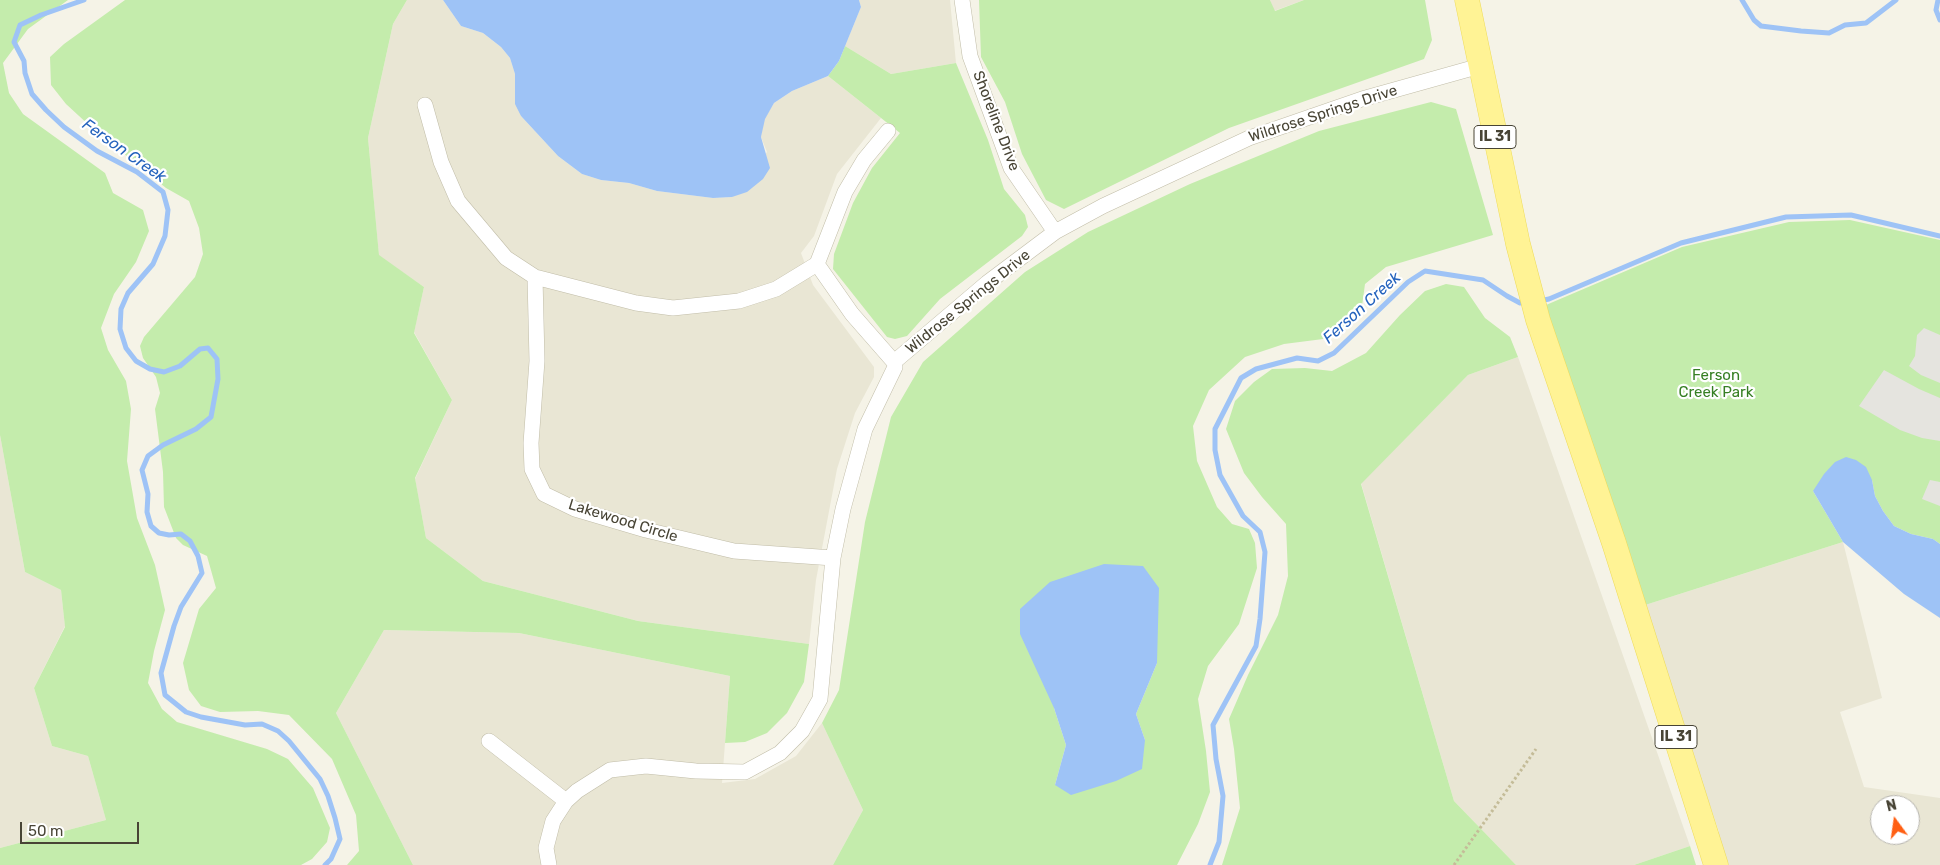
<!DOCTYPE html>
<html>
<head>
<meta charset="utf-8">
<style>
  body { margin:0 }
  #map { position:relative; width:1940px; height:865px; overflow:hidden; background:#f5f3e7; font-family:Rubik,sans-serif }
  canvas { display:block }
  .north { position:absolute; left:1870px; top:795px; width:50px; height:50px; box-sizing:border-box; background:#fff; border:1px solid #b6b4ae; border-radius:50%; rotate:346deg; font-size:14px; font-weight:700; line-height:20px; text-align:center; color:#484435 }
  .north::after { content:''; display:block; margin:auto; width:18px; height:22px; background:#ff5f13; clip-path:polygon(50% 0,100% 100%,50% 72%,0 100%) }
  .scale { position:absolute; left:20px; top:822px; width:119px; height:22px; box-sizing:border-box; border:2px solid #484435; border-top:0; padding-left:6px; font-size:15px; line-height:18px; white-space:nowrap; color:#484435; -webkit-text-stroke:4px #fff; paint-order:stroke }
</style>
</head>
<body>
<div id="map">
<canvas width="1940" height="865"></canvas>
<div class="north">N</div>
<div class="scale">50 m</div>
</div>
<script>
const c = document.querySelector('canvas').getContext('2d');
c.lineJoin = 'round';
function fillPath(path, color) { c.fillStyle = color; c.fill(path, 'evenodd'); }
const poly = rows => new Path2D(rows.map(r => 'M' + r).join(''));
function strokePath(path, color, width, dash) { c.strokeStyle = color; c.lineWidth = width; c.lineCap = dash ? 'butt' : 'round'; c.setLineDash(dash || []); c.stroke(path); }
function drawText(font, color, halo, rows, align = 'center') {
  c.font = font + ' Rubik,sans-serif'; c.lineWidth = 4.5; c.setLineDash([]); c.textBaseline = 'middle'; c.strokeStyle = halo; c.fillStyle = color; for (const [text, x, y, turn = 0] of rows) {
    c.save(); c.translate(x, y); c.rotate((+turn || 0) * Math.PI / 180); c.textAlign = isNaN(turn) ? turn : align; if (halo) c.strokeText(text, 0, 0); c.fillText(text, 0, 0); c.restore();
  }
}
const residential = poly([
  [407,0,443,0,461,26,483,33,501,47,510,58,515,74,521,116,558,156,582,174,601,180,629,183,657,191,713,198,732,197,767,152,761,137,764,119,774,103,792,91,828,76,881,118,837,174,814,236,801,253,813,285,874,367,874,377,855,413,837,469,816,580,809,644,638,621,483,581,426,538,415,479,452,400,414,332,424,287,379,256,368,138,393,24],
  [859,0,950,0,956,63,891,74,845,46,861,7],
  [1270,0,1304,0,1274,11],
  [1518,357,1690,846,1634,865,1516,865,1454,801,1361,483,1468,375],
  [0,435,25,572,61,590,65,626,34,688,52,746,88,756,106,820,0,848],
  [1843,542,1882,698,1840,712,1864,787,1940,798,1940,865,1723,865,1712,833,1719,832,1642,606],
  [1880,805,1910,805,1910,835,1880,835],
  [384,630,519,633,730,676,722,783,755,779,796,756,822,723,863,810,833,865,413,865,336,713]
]);
const green = poly([
  [0,0,68,0,28,29,3,63,9,93,23,114,105,173,113,193,143,210,149,231,136,262,114,294,101,328,108,350,126,381,131,409,127,461,137,518,155,565,165,610,154,651,148,683,162,709,177,722,267,749,288,759,313,788,330,828,327,842,312,859,301,865,0,865,0,848,106,820,88,756,52,746,34,688,65,627,61,590,25,572,0,435],
  [125,0,407,0,393,24,368,138,379,255,424,287,414,333,452,400,415,478,426,538,483,581,638,621,809,644,804,682,787,713,767,733,745,742,725,743,730,676,519,633,384,630,336,713,413,865,347,865,359,851,356,815,332,759,289,715,258,711,220,712,201,706,189,690,183,663,199,609,216,588,207,556,183,545,176,538,164,507,163,472,155,409,160,393,156,377,143,358,140,346,144,337,195,277,203,254,199,228,189,201,166,188,91,127,66,104,51,85,50,57,64,44],
  [979,0,1270,0,1275,11,1304,0,1425,0,1432,40,1424,59,1229,128,1064,209,1046,200,1022,154,1005,102,981,57],
  [845,46,891,74,956,63,988,140,1004,189,1025,215,1028,227,1022,236,940,299,907,336,895,339,887,337,833,269,834,254,853,203,872,168,900,133,828,76,839,61],
  [1431,102,1456,109,1493,235,1386,267,1365,284,1362,306,1353,322,1331,338,1284,344,1245,357,1209,390,1193,426,1197,461,1217,507,1232,524,1249,529,1255,543,1257,568,1239,624,1208,666,1198,699,1206,751,1210,792,1198,824,1177,865,833,865,863,810,822,723,839,690,865,522,891,417,923,362,1025,272,1088,232,1190,184,1319,131],
  [1157,663,1136,714,1145,740,1055,785,1066,745,1054,708],
  [1850,220,1940,240,1940,544,1933,539,1911,534,1894,526,1883,511,1875,496,1872,480,1813,491,1843,542,1642,606,1584,431,1546,305,1682,247,1789,222],
  [1446,284,1464,287,1485,318,1510,337,1518,357,1468,375,1361,484,1454,801,1516,865,1222,865,1240,808,1234,749,1229,719,1248,675,1278,615,1288,576,1286,524,1262,497,1244,473,1226,429,1235,401,1254,382,1272,369,1305,368,1332,371,1366,353,1400,315,1425,291],
  [1690,846,1696,865,1634,865]
]);
const parking = poly([
  [1924,328,1940,335,1940,383,1921,375,1909,366,1915,356,1917,335],
  [1884,370,1919,389,1940,398,1940,441,1922,438,1900,430,1859,406],
  [1930,480,1940,482,1940,506,1922,499]
]);
const water = poly([
  [443,0,859,0,861,7,839,61,828,76,792,91,774,103,765,119,761,137,770,168,763,179,747,192,732,197,713,198,657,191,629,183,601,180,582,174,558,156,521,116,515,104,515,74,510,58,501,47,483,33,461,26],
  [1846,457,1856,460,1866,467,1872,480,1875,496,1883,511,1894,526,1911,534,1933,539,1940,544,1940,618,1904,594,1843,542,1813,491,1824,474,1835,462],
  [1104,564,1143,566,1159,588,1157,663,1136,714,1145,740,1142,769,1116,781,1071,795,1055,785,1066,745,1054,708,1020,634,1020,609,1050,582]
]);
const stream = poly([
  [84,0,41,15,20,25,14,42,24,61,25,73,32,94,46,110,64,127,97,151,137,172,163,192,168,210,165,236,153,264,128,293,121,309,120,329,126,348,136,361,150,369,164,372,180,366,200,349,208,348,217,359,218,379,211,417,196,429,163,445,148,456,142,470,148,494,147,512,151,526,159,533,169,535,181,534,190,541,198,556,202,573,181,607,174,626,161,673,165,695,186,712,201,717,245,725,262,724,278,731,289,741,320,779,328,796,335,818,340,839,331,859,325,865],
  [1742,0,1754,20,1761,26,1801,31,1829,33,1845,25,1866,23,1896,0],
  [1938,0,1936,10,1940,20],
  [1539,301,1549,299,1681,243,1786,217,1851,215,1940,236],
  [1210,865,1219,842,1223,796,1216,759,1213,725,1256,646,1260,619,1265,552,1260,532,1243,516,1220,475,1215,450,1215,429,1241,378,1256,369,1297,358,1318,361,1334,353,1408,282,1425,271,1483,280,1507,296,1520,303,1526,302]
]);
const path = poly([
  [1454,865,1536,749]
]);
const minor = poly([
  [962,0,970,56,1011,168,1055,232],
  [425,105,441,162,458,201,506,258,535,277,537,361,531,443,532,469,544,494,575,509,646,530,734,551,833,558],
  [817,264,852,314,894,362],
  [535,277,636,303,673,308,739,301,776,289,817,264,845,192,864,160,888,131],
  [489,741,566,801],
  [549,865,546,848,553,821,566,801,577,791,610,770,646,766,696,771,745,772,780,753,802,731,820,699,833,558,843,509,865,429,895,367,894,362,987,283,1055,232,1103,206,1249,138,1362,99,1480,66]
]);
const primary = poly([
  [1467,0,1518,244,1538,320,1614,543,1716,865]
]);
const shields = [
  [1495,137,42],
  [1676,737,42]
];
const shieldNames = [
  ["IL 31",1495,137],
  ["IL 31",1676,737]
];
const streetNames = [
  ["Wildrose Springs Drive",1323,114,-18],
  ["Shoreline Drive",996,121,69],
  ["Wildrose Springs Drive",968,302,-39],
  ["Lakewood Circle",623,521,17]
];
const parkNames = [
  ["Ferson",1716,376],
  ["Creek Park",1716,393]
];
const waterNames = [
  ["Ferson Creek",124,151,35],
  ["Ferson Creek",1362,308,-42]
];
fillPath(residential, '#e9e6d4');
fillPath(green, '#c4ecac');
fillPath(parking, '#e5e4df');
fillPath(water, '#9ec3f6');
strokePath(stream, '#9ec3f6', 5);
strokePath(minor, '#c1bda8', 16);
strokePath(primary, '#eedb5c', 25);
strokePath(path, '#c4bc98', 3, [2.5, 2.5]);
strokePath(minor, '#fff', 15);
strokePath(primary, '#fff395', 24);
for (const [x, y, w] of shields) { const box = new Path2D(); box.roundRect(x - w / 2, y - 11.5, w, 23, 4); c.fillStyle = '#fff'; c.fill(box); strokePath(box, '#484435', 1); }
drawText('bold 14px', '#484435', null, shieldNames);
drawText('15px', '#484435', '#fff', streetNames);
drawText('15px', '#367f23', '#fff', parkNames);
drawText('italic 16px', '#2563bd', '#fff', waterNames);
</script>
</body>
</html>
